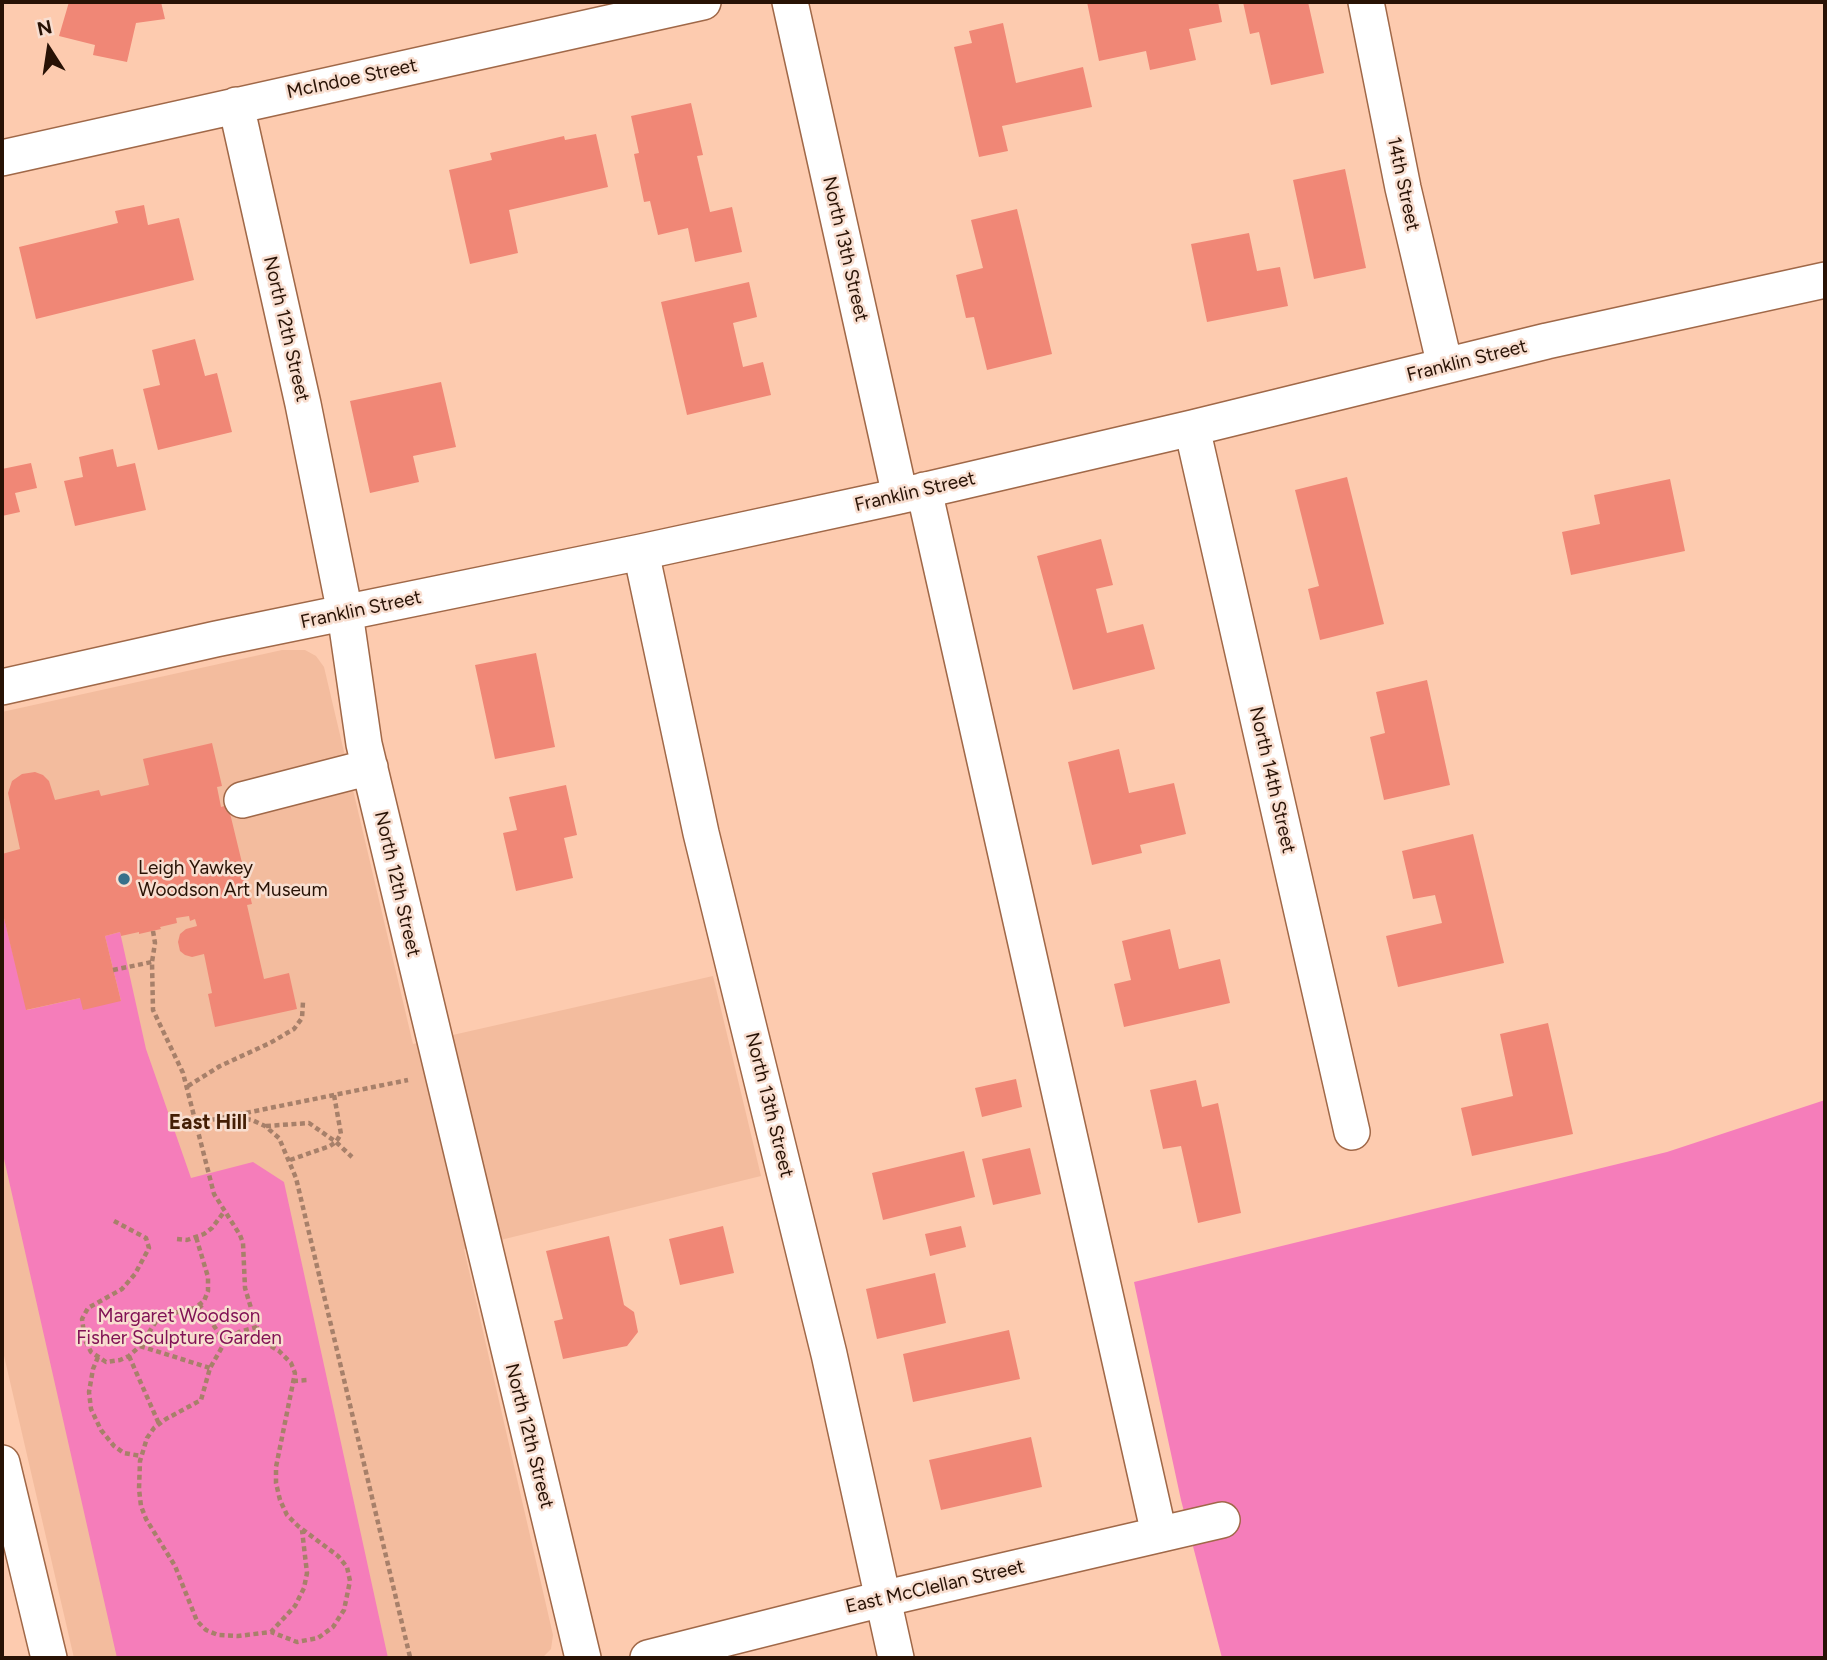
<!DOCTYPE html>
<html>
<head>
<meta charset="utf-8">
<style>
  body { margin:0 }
  #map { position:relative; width:1827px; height:1660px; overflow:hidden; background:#fdcbaf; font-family:Figtree,sans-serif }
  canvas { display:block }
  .frame { position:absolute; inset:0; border:4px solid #281205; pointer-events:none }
  .north { position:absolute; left:14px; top:14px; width:70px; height:70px; -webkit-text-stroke:5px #f8ded0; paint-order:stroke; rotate:348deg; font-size:19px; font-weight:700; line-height:28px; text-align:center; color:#281205 }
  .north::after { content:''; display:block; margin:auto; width:24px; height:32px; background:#281205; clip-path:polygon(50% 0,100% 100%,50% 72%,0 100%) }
</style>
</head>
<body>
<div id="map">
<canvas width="1827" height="1660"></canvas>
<div class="frame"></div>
<div class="north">N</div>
</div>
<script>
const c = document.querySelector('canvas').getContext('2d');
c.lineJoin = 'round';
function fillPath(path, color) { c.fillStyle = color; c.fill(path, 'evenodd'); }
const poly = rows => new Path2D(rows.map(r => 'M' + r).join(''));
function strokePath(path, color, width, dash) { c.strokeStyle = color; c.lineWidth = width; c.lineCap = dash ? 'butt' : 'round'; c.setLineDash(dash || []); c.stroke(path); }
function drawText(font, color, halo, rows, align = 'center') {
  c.font = font + ' Figtree,sans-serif'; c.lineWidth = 5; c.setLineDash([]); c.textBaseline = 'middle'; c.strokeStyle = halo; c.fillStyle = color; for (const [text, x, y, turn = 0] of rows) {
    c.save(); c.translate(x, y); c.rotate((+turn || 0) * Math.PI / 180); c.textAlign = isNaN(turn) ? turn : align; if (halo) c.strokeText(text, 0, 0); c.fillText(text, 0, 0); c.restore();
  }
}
const built = poly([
  [282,650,305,650,316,656,324,667,413,1044,713,976,761,1176,464,1249,553,1635,551,1649,542,1658,74,1658,2,1347,2,712]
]);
const green = poly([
  [2,910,27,1010,80,998,121,1001,105,936,120,932,146,1049,191,1178,253,1162,284,1182,388,1658,117,1658,2,1150],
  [1825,1100,1825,1658,1222,1658,1181,1500,1134,1282,1667,1152]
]);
const building = poly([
  [69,2,161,2,165,19,136,23,127,62,93,55,95,45,59,36],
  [1087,2,1218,2,1222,22,1189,29,1196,60,1150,70,1146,51,1099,61],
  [1243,2,1308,2,1324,73,1271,85,1259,32,1250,34],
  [1003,23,1016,83,1083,67,1092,107,1002,126,1008,151,979,157,954,47,972,43,969,31],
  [691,103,703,155,697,156,710,212,732,207,742,252,695,262,688,228,658,235,650,201,644,202,634,154,639,153,631,116],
  [596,134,608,187,509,210,518,253,470,264,449,170,492,160,490,153,564,136,565,140],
  [1345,169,1366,268,1314,279,1293,180],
  [144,205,148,225,179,218,194,280,36,319,19,247,118,223,115,211],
  [1017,209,1052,354,987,370,974,317,966,318,956,275,983,268,971,220],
  [1249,233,1257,271,1280,267,1288,306,1207,322,1191,244],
  [749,282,757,317,733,323,743,367,763,362,771,395,687,415,661,302],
  [195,339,205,376,217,373,232,432,158,450,143,389,160,385,152,350],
  [441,382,456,447,413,456,419,482,370,493,350,401],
  [113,449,117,467,135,463,146,510,75,526,64,481,83,477,79,457],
  [31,463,37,488,15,493,20,512,2,516,2,469],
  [1347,477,1384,624,1320,640,1308,589,1319,586,1295,490],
  [1670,479,1685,551,1571,575,1562,532,1600,524,1594,495],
  [1101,539,1113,585,1096,589,1107,633,1143,624,1155,669,1073,690,1037,556],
  [536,653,555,747,495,759,475,665],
  [1427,680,1450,785,1384,800,1370,737,1385,733,1376,692],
  [212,743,222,786,217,787,221,807,228,805,252,904,247,905,264,979,289,973,297,1009,215,1027,208,994,212,993,204,954,192,957,185,955,180,951,178,942,180,934,186,929,197,926,195,919,190,921,189,916,176,918,177,923,160,927,161,929,139,934,139,932,121,936,120,932,105,936,121,1001,83,1010,80,998,26,1010,2,910,2,854,20,849,8,793,12,781,22,774,35,772,43,775,49,781,55,800,99,790,101,796,149,785,143,759],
  [1119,749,1129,793,1174,783,1186,834,1140,845,1142,853,1092,865,1068,762],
  [566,785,577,835,564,838,573,878,516,891,503,833,517,830,509,797],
  [1473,834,1504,963,1398,987,1386,936,1442,923,1435,895,1413,899,1402,851],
  [1170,929,1179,969,1220,959,1230,1003,1124,1027,1114,984,1131,980,1122,941],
  [1548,1023,1573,1134,1472,1156,1461,1108,1513,1096,1500,1034],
  [1016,1079,1022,1107,982,1117,975,1088],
  [1196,1080,1202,1107,1218,1103,1241,1213,1198,1223,1181,1146,1163,1149,1150,1090],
  [1030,1148,1041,1194,993,1205,982,1159],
  [964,1151,975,1197,883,1220,872,1173],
  [723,1226,734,1273,680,1285,669,1239],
  [961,1226,966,1247,930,1256,925,1234],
  [609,1236,624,1305,634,1312,638,1332,627,1346,563,1359,554,1321,563,1319,546,1251],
  [935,1273,946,1323,877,1339,866,1289],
  [1009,1330,1020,1379,913,1402,903,1354],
  [1031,1437,1042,1487,941,1510,929,1460]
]);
const path = poly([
  [153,931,155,943,152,962,153,1010,183,1073,214,1194,240,1235,243,1243,245,1288,259,1335,264,1342,279,1351,291,1363,295,1373,276,1467,276,1483,280,1500,287,1515,298,1526,338,1556,347,1567,350,1581,344,1610,333,1627,318,1638,297,1642,271,1632],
  [113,970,152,962],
  [188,1086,220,1066,270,1043,294,1029,302,1018,303,1002],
  [229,1116,252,1120,265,1126,279,1138,296,1178,410,1657],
  [196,1123,408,1080],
  [266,1126,309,1123,336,1142,352,1157],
  [290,1160,330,1146,336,1142,341,1134,334,1095],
  [114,1221,146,1238,149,1248,135,1274,122,1289,88,1308,82,1319,85,1340,91,1352,106,1362,120,1360,129,1356,140,1346,157,1320,166,1315,195,1308,204,1301,208,1291,208,1277,196,1237],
  [177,1239,187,1240,204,1234,212,1228,224,1212],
  [199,1304,225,1342],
  [257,1327,239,1332,225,1342,210,1368,201,1400,166,1419,154,1428,147,1438,140,1461,139,1489,141,1506,146,1519,175,1566,197,1621,206,1630,218,1635,238,1636,271,1632,295,1606,304,1588,307,1573,302,1530],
  [140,1346,210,1368],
  [129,1356,159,1424],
  [98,1357,93,1369,89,1392,91,1409,101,1430,114,1446,124,1453,141,1456],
  [293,1381,308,1380]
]);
const minor = poly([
  [790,2,900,496],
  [1366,2,1403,188,1445,366],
  [236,105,303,404,345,613,364,744,583,1658],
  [2,158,703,2],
  [1192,428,1352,1132],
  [924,490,1159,1534],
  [641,552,701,833,829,1354,896,1658],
  [2,687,216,639,641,552,900,496,1192,428,1547,341,1825,280],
  [242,800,370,767],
  [2,1463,49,1658],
  [648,1658,882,1599,1222,1520]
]);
const markers = [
  [124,879,7,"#38718b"]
];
const streetNames = [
  ["McIndoe Street",352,79,-12],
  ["14th Street",1403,184,78],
  ["North 13th Street",845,249,77],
  ["North 12th Street",286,329,77],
  ["Franklin Street",1467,361,-14],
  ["Franklin Street",915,492,-13],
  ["Franklin Street",361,610,-12],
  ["North 14th Street",1272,780,77],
  ["North 12th Street",397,884,77],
  ["North 13th Street",769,1105,76],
  ["North 12th Street",529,1436,76],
  ["East McClellan Street",935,1587,-13]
];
const poiNames = [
  ["Leigh Yawkey",138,868],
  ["Woodson Art Museum",138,890]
];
const parkNames = [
  ["Margaret Woodson",179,1316],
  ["Fisher Sculpture Garden",179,1338]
];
const neighbourhoodNames = [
  ["East Hill",208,1123]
];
fillPath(built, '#f3bc9e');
fillPath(green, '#f57dba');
fillPath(building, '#f08776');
strokePath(minor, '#a06848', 38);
strokePath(path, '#a7806a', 4.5, [5, 3.5]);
strokePath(minor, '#fff', 35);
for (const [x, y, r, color] of markers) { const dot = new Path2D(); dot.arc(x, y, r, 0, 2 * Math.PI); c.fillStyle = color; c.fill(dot); strokePath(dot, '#f8ded0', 2.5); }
drawText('19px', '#281205', '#f8ded0', streetNames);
drawText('19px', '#281205', '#f8ded0', poiNames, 'left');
drawText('19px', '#811255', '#f8ded0', parkNames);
drawText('bold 21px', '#441e05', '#f8ded0', neighbourhoodNames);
</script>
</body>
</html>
